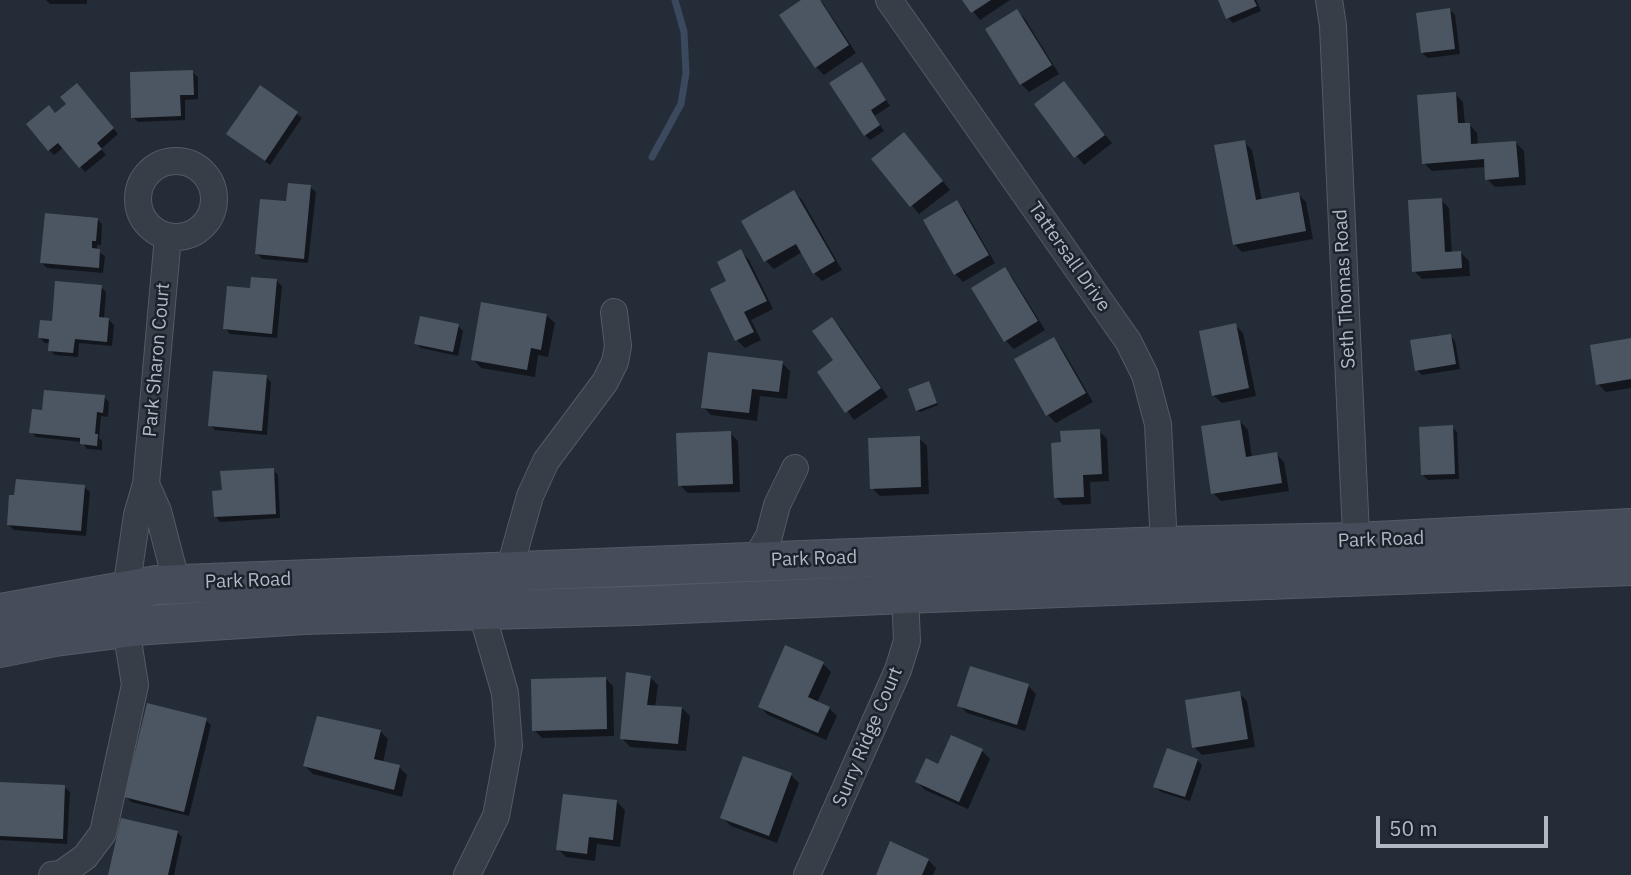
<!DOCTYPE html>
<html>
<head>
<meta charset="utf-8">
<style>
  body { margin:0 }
  #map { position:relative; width:1631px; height:875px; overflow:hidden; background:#242c37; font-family:"IBM Plex Sans",sans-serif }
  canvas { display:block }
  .scale { position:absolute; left:1376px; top:816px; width:172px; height:32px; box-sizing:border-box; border:4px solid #b2b8c4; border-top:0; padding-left:9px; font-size:21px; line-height:24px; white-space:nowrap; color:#b2b8c4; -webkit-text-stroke:5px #1c232c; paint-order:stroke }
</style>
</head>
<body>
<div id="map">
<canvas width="1631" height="875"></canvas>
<div class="scale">50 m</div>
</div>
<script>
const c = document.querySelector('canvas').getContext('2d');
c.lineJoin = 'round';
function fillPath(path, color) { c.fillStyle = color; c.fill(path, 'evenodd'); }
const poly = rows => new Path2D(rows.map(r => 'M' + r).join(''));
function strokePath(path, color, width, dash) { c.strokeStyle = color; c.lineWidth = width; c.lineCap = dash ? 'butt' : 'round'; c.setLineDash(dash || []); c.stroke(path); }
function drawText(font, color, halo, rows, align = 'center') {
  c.font = font + ' "IBM Plex Sans",sans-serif'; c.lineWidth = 5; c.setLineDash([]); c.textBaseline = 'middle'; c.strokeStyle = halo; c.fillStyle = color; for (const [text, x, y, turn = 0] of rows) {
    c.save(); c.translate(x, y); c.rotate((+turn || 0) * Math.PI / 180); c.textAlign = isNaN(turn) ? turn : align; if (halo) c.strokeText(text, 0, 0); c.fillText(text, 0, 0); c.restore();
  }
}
const shadow = poly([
  [46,0,87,0,87,4,50,4],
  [805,0,822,2,856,53,824,75,816,67],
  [964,0,1010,0,980,20],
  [1220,0,1256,0,1261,11,1233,23,1228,18],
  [1450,10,1455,15,1460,54,1428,58,1422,53],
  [1017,11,1025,19,1059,74,1029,92,1021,84,988,29],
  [866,70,890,106,874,116,884,131,870,140,865,135],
  [192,72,198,77,198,99,185,100,185,120,138,122,133,117],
  [1064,83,1112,143,1084,165,1036,105],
  [261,88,302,118,270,165,234,139],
  [82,90,118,134,101,149,106,155,85,172,64,147,54,155,49,150,55,115],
  [1455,94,1463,102,1465,125,1469,124,1477,133,1478,146,1516,143,1524,151,1526,185,1495,187,1487,179,1486,167,1432,171,1424,163],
  [1244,142,1252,150,1262,201,1298,194,1306,202,1313,239,1242,252,1234,244],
  [912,143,950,190,919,214,874,159],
  [310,187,316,192,308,263,262,259,257,253],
  [794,192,802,200,842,270,822,281,814,273,802,252,774,269,766,261],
  [1441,200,1449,208,1452,254,1461,253,1469,261,1470,276,1422,279,1414,271],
  [957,203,965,211,995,263,963,282,955,274],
  [97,219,102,224,101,245,97,245,97,251,105,256,103,273,47,268,42,263],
  [741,252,749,260,773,309,751,320,761,340,745,348,737,340,713,290,728,282],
  [1004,269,1012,277,1045,330,1014,349,1006,341,973,289],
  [276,280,282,286,277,338,230,334,225,328],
  [101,287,106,292,104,319,109,320,114,325,112,346,79,343,78,357,55,355,50,350,51,343,45,343,40,338,53,323],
  [546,315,555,323,548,357,538,355,535,377,481,368,473,359],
  [832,319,840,327,888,397,854,420,819,372,835,361],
  [1235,325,1243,333,1256,396,1222,403,1213,395],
  [458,326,463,331,458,356,421,348,416,343],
  [1450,335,1455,341,1460,369,1422,375,1417,370],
  [1053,339,1061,347,1093,402,1056,423,1048,415],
  [1631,340,1631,388,1606,392,1598,384],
  [782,363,790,371,787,399,760,396,757,421,711,415,703,407],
  [266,377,271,382,267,435,215,430,210,425],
  [930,385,938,405,920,412,917,410],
  [104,397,109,402,108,417,101,416,99,438,102,441,102,450,87,449,82,442,36,437,31,432,43,412],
  [1240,421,1248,430,1252,458,1276,454,1284,462,1289,491,1221,501,1213,493],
  [1452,427,1457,432,1459,479,1428,480,1423,475],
  [1099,431,1107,439,1109,481,1090,482,1091,504,1063,505,1055,497,1063,444],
  [730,433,738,441,740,492,688,493,680,485],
  [919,438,927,446,929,494,880,496,872,488],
  [273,470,278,475,280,518,220,522,215,516,224,492],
  [84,487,90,492,86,536,14,530,8,524],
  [823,664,831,672,817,703,829,708,837,716,826,740,768,715,760,707],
  [650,677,658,685,655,707,682,708,690,716,686,751,630,747,622,738],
  [605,678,613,686,614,736,542,738,534,730],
  [1028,686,1036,694,1025,731,967,713,959,705],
  [1239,693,1247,701,1255,747,1202,755,1194,747],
  [206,720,211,725,189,816,131,802,126,796],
  [380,731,388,739,383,763,399,767,407,775,402,797,313,774,305,766],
  [982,751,990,759,968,809,925,790,917,782,939,766],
  [1197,760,1202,765,1190,801,1161,792,1155,786],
  [791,775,799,783,777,843,731,826,722,817],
  [0,784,64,787,70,792,67,844,0,840],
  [617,802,625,810,620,847,597,844,595,861,566,857,558,849],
  [177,832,182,837,174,875,110,875],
  [928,860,936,868,933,875,877,875]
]);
const stream = poly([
  [652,157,681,104,686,73,684,32,675,0]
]);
const building = poly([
  [801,0,820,0,849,45,815,68,779,15],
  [962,0,991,0,971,13],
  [1218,0,1254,0,1257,6,1226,19],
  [1450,8,1455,49,1421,53,1416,13],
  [1017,9,1052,65,1020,85,985,29],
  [862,62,886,100,871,110,880,125,864,136,829,83],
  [193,70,194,95,180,95,181,116,131,118,130,72],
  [1064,81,1105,135,1074,158,1034,104],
  [77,83,114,128,97,143,102,149,79,168,58,143,48,151,26,124,49,105,55,113,66,104,60,97],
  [260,85,298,112,265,161,226,134],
  [1456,92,1458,123,1470,123,1471,144,1516,141,1519,177,1485,180,1484,159,1422,164,1417,95],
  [904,132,943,181,910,207,871,159],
  [1245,140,1256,200,1299,192,1306,231,1233,245,1214,145],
  [288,183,311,185,304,259,255,254,260,199,286,201],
  [794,190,835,261,813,274,796,244,764,262,741,221],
  [1442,198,1445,252,1461,251,1462,268,1412,272,1408,200],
  [957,200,989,255,954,275,923,220],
  [45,213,98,218,96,241,92,241,92,248,100,249,99,268,40,263],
  [741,249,767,301,744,312,754,332,735,341,710,289,726,281,717,262],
  [1005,267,1038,321,1004,342,971,288],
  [251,277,277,279,272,334,223,329,227,286,250,288],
  [55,281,102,285,99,317,109,318,107,342,75,339,73,353,48,351,49,339,38,338,40,320,52,321],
  [481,302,547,314,541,350,531,348,527,370,471,360],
  [420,316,459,324,453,352,414,344],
  [832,317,881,388,845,413,817,372,833,360,812,331],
  [1236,323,1249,388,1212,396,1199,331],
  [1451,334,1456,364,1415,371,1410,340],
  [1054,337,1086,393,1046,416,1014,359],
  [1631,338,1631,379,1596,385,1590,345],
  [708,352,783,361,779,392,752,389,749,413,701,408],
  [213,371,267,375,262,431,208,426],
  [929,381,937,403,916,411,908,389],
  [44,390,105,395,103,413,97,412,95,434,98,434,97,446,80,444,80,438,29,433,32,409,42,410],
  [1240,420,1246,457,1277,452,1282,483,1211,494,1201,426],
  [1453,425,1455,474,1421,475,1419,427],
  [1100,429,1102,474,1083,475,1084,497,1054,498,1051,443,1061,442,1060,431],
  [731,431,733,484,678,486,676,433],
  [920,436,921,487,870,489,868,438],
  [274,468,276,514,214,517,212,491,222,490,220,471],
  [16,479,85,485,81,531,7,525,9,495,14,495],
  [785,645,824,662,808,697,830,707,818,733,758,707],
  [970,666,1029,684,1017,725,957,706],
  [626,672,651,676,647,705,682,707,678,744,620,739],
  [606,677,607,729,532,731,531,679],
  [1240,691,1248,739,1192,748,1185,700],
  [147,703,207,718,184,812,124,797],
  [317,716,381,730,374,759,400,765,394,790,303,766],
  [951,735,983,749,959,802,915,782,926,758,938,764],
  [1167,748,1198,759,1185,797,1153,787],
  [743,756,792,773,769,836,720,818],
  [0,782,65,785,63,839,0,836],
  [563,794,617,800,613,840,589,837,587,854,556,850],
  [121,818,178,831,168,875,108,875],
  [890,841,929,859,922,875,876,875]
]);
const minor = poly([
  [889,0,1128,341,1145,375,1158,424,1164,546],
  [1329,0,1333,26,1357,557],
  '138 199a38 38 0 1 1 76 0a38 38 0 1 1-76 0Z',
  [146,484,168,236],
  [754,562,769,536,777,505,795,468],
  [509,571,530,496,546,461,605,382,615,362,618,346,614,312],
  [126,590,137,515,146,484,158,511,177,584],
  [52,875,61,874,85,857,103,833,135,685,126,628],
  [467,875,496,816,509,746,505,693,481,610],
  [807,875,898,670,907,641,905,594]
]);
const secondary = poly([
  [0,613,157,585,1164,546,1356,542,1631,528],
  [0,648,55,637,149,625,304,615,635,606,905,594,1631,566]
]);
const streetNames = [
  ["Tattersall Drive",1069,257,55],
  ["Seth Thomas Road",1345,289,-93],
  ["Park Sharon Court",157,360,-85],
  ["Park Road",1381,540,-2],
  ["Park Road",814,559,-2],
  ["Park Road",248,581,-2],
  ["Surry Ridge Court",868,737,-67]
];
fillPath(shadow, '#0007');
strokePath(stream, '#3b495e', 7);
fillPath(building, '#4c5662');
strokePath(minor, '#555b65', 28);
strokePath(secondary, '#555b65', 40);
strokePath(minor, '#373e48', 26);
strokePath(secondary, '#454d5a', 38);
drawText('19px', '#b2b8c4', '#1c232c', streetNames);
</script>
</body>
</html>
